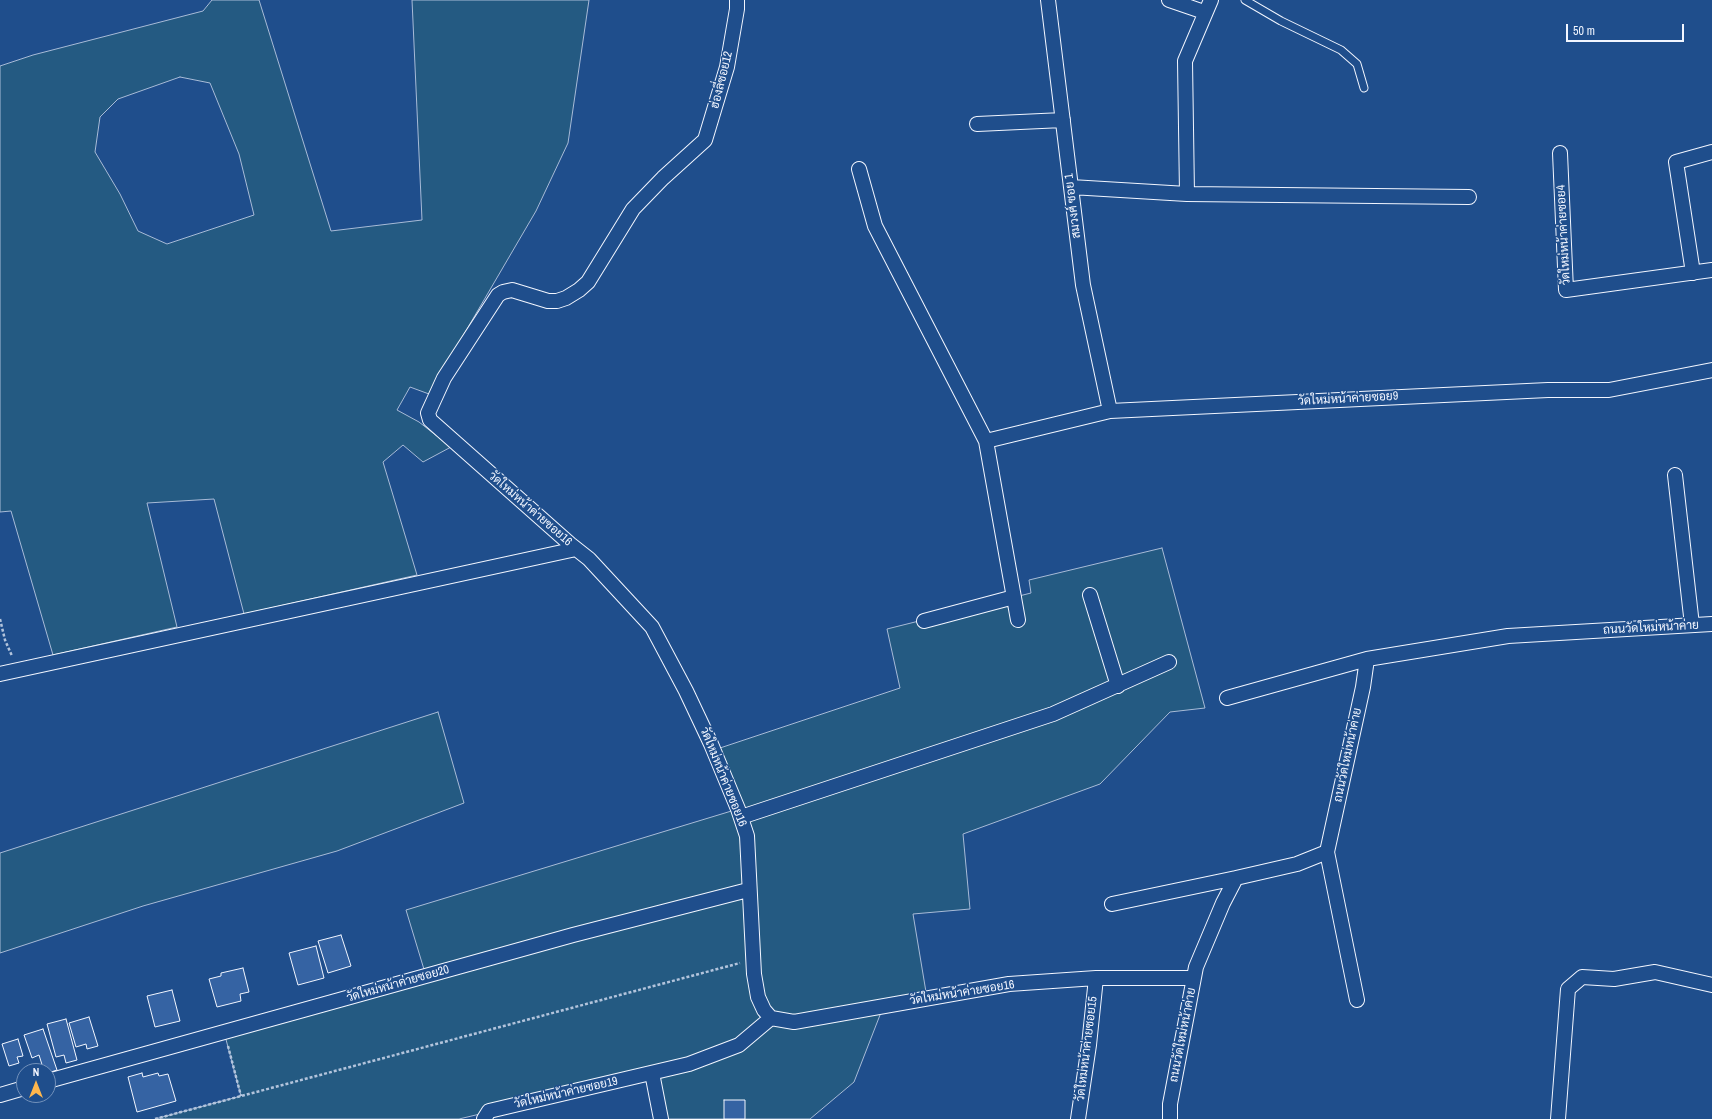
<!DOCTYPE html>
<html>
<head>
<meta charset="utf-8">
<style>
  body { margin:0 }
  #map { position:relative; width:1712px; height:1119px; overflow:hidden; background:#1f4e8c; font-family:"Archivo Narrow",sans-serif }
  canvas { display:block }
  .north { position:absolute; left:16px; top:1063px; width:40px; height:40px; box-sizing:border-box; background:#1f4e8c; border:1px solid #7391ba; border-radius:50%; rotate:0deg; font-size:11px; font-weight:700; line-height:16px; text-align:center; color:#f2f6ff }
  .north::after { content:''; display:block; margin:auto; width:14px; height:18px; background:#ffb74d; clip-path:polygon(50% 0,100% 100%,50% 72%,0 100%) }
  .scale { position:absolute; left:1566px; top:24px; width:118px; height:18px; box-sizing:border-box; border:2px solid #f2f6ff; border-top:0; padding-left:5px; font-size:12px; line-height:14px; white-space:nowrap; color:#f2f6ff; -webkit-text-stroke:3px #1f4e8c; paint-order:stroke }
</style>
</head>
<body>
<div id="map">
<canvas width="1712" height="1119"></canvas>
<div class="north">N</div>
<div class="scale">50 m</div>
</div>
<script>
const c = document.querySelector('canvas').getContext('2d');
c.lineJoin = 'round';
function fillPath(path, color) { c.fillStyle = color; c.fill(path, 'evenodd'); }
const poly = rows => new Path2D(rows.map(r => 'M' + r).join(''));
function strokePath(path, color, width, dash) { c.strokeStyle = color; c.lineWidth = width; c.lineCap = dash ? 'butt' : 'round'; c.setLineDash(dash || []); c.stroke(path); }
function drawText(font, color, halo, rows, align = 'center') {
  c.font = font + ' "Archivo Narrow",Sarabun,sans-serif'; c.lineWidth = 3; c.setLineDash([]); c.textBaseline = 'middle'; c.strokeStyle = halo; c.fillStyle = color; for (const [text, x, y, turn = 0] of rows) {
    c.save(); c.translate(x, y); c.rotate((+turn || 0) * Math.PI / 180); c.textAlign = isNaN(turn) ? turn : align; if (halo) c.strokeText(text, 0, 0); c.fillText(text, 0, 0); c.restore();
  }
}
const green = poly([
  [212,0,259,0,331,231,422,220,412,0,589,0,568,143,536,211,429,394,410,387,397,410,419,422,451,447,423,462,403,445,383,462,417,575,244,614,214,499,147,503,177,627,53,655,11,511,0,512,0,66,33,55,203,11,212,0],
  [180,77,210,83,239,154,254,215,167,244,138,231,120,194,95,152,100,117,118,99,180,77],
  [1162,548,1205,708,1170,712,1100,784,963,834,970,909,913,914,927,998,874,1007,880,1015,854,1082,810,1119,661,1119,652,1073,459,1119,155,1119,241,1096,224,1032,426,976,406,910,738,809,714,750,900,688,887,629,1031,593,1029,580,1162,548],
  [438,712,464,803,337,851,143,906,0,953,0,853,438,712]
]);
const building = poly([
  [341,935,351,966,328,973,318,941,341,935],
  [316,946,324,978,298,985,289,953,316,946],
  [243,968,249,992,240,994,241,1001,217,1007,209,979,221,976,221,973,243,968],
  [172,990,180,1021,155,1027,147,996,172,990],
  [89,1017,98,1046,87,1049,86,1044,76,1047,69,1023,89,1017],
  [66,1019,77,1060,66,1063,64,1055,56,1057,47,1024,66,1019],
  [43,1029,57,1070,48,1073,48,1071,44,1071,39,1055,32,1058,24,1035,43,1029],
  [18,1039,23,1056,17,1057,19,1063,9,1066,2,1044,18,1039],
  [142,1073,143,1077,158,1073,159,1076,168,1074,176,1101,137,1112,128,1077,142,1073],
  [724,1100,745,1100,745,1119,724,1119,724,1100]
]);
const path = poly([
  [0,619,5,640,12,656],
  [228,1046,241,1096],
  [155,1119,740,963]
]);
const lane = poly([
  [1245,0,1281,21,1341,50,1357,64,1364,88]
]);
const street = poly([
  [737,0,737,9,727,67,705,140,663,178,633,209,588,282,579,290,566,298,557,301,548,301,512,290,503,292,498,295,444,378,428,413,430,420,570,544,589,559,652,627,686,691,711,744,738,809,747,836,754,974,758,997,764,1010,771,1018,794,1022,1009,984,1096,978,1194,978],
  [1048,0,1083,285,1110,411],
  [1169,0,1204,12],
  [977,124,1063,120],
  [1560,153,1566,290,1712,270],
  [859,169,875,226,986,441,1018,620],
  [1071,187,1187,194,1185,61,1211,0],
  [1187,194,1469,197],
  [1693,273,1676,162,1712,152],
  [986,441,1110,411,1548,390,1609,390,1712,370],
  [1675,475,1692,625],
  [1090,595,1118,686],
  [924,621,1014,597],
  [0,674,576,549],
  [1227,698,1367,659],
  [741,817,1053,714,1169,662],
  [1327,852,1357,1000],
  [1112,904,1236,878],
  [652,1073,661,1119],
  [48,1081,573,935,748,890],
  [0,1095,24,1088],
  [484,1119,489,1111,689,1064,739,1045,771,1018],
  [1078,1119,1089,1045,1096,978],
  [1170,1119,1170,1104,1196,967,1223,903,1236,878,1297,864,1327,852,1363,687,1367,659,1508,636,1712,624],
  [1558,1119,1568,989,1582,977,1614,979,1655,972,1712,985]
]);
const streetNames = [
  ["ฮ่องลี่ซอย12",722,80,-76],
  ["สมวงศ์ ซอย 1",1073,206,-97],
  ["วัดใหม่หน้าค่ายซอย4",1564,235,-93],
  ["วัดใหม่หน้าค่ายซอย9",1348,399,-3],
  ["วัดใหม่หน้าค่ายซอย16",530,509,41],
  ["ถนนวัดใหม่หน้าค่าย",1651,628,-3],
  ["ถนนวัดใหม่หน้าค่าย",1348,755,-78],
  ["วัดใหม่หน้าค่ายซอย16",723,777,68],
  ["วัดใหม่หน้าค่ายซอย20",398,984,-16],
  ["วัดใหม่หน้าค่ายซอย16",962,993,-9],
  ["ถนนวัดใหม่หน้าค่าย",1183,1035,-79],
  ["วัดใหม่หน้าค่ายซอย15",1087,1049,-83],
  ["วัดใหม่หน้าค่ายซอย19",566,1093,-13]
];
fillPath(green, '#245a82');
strokePath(green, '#a8bbd7', 1);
fillPath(building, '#3563a3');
strokePath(building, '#f2f6ff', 1);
strokePath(lane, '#f2f6ff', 9);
strokePath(street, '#f2f6ff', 16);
strokePath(path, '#b3c4dc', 2.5, [3, 2]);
strokePath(lane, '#1f4e8c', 7);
strokePath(street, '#1f4e8c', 14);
drawText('12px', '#f2f6ff', '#1f4e8c', streetNames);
</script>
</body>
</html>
